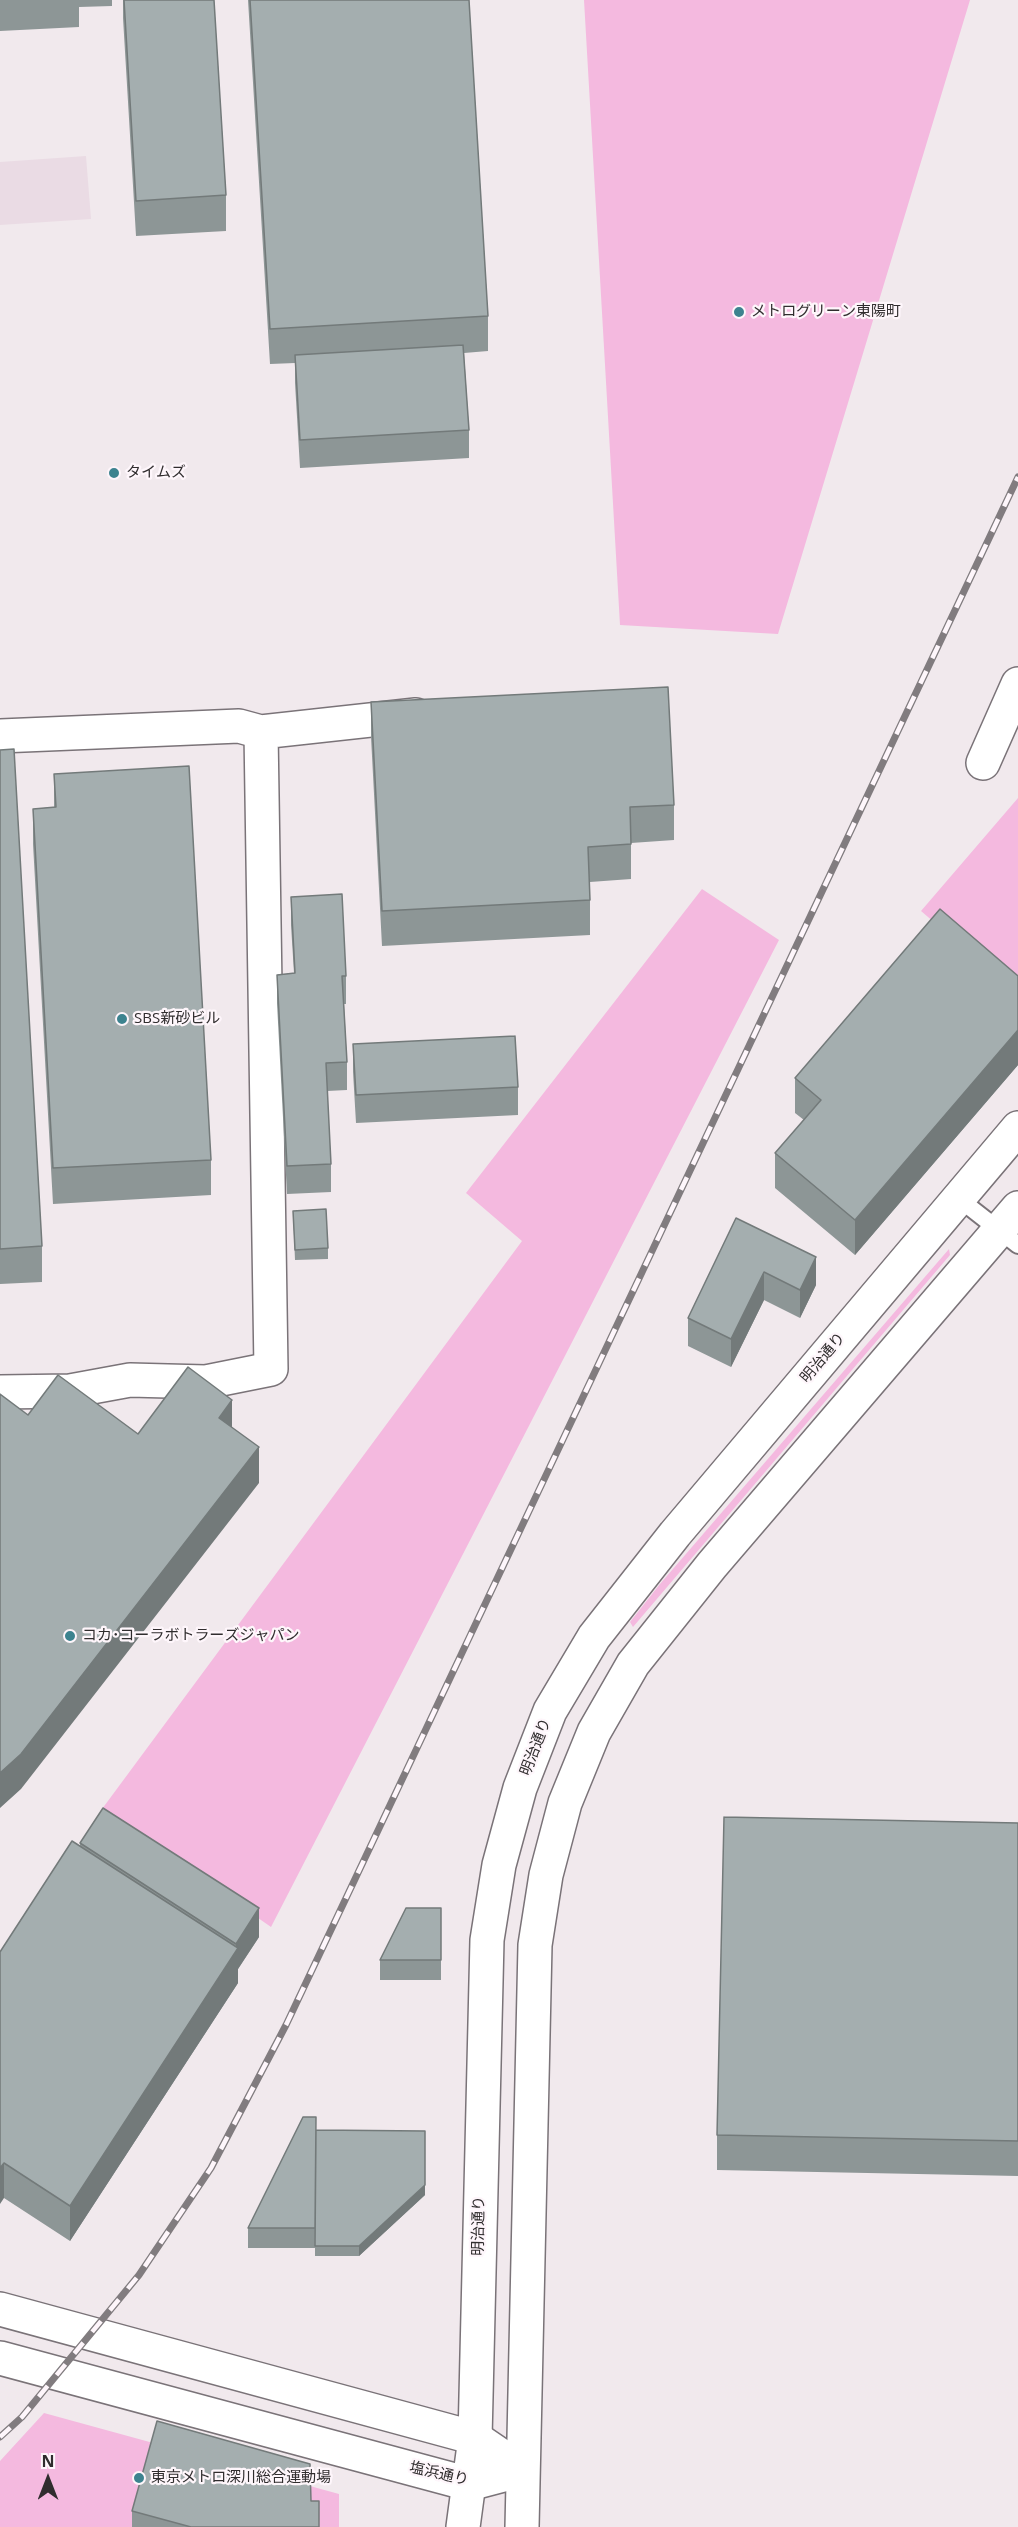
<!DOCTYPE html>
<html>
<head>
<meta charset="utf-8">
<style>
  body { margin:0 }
  #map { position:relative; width:1018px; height:2527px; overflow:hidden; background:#f1e9ed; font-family:"Open Sans",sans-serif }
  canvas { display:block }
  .north { position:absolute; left:18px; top:2449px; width:60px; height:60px; -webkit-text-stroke:4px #fef6fb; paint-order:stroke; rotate:0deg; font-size:16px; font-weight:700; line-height:24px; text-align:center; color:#302d2e }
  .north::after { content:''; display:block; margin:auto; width:21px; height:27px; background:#302d2e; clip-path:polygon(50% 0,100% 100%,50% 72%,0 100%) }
</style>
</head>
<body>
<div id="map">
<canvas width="1018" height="2527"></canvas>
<div class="north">N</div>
</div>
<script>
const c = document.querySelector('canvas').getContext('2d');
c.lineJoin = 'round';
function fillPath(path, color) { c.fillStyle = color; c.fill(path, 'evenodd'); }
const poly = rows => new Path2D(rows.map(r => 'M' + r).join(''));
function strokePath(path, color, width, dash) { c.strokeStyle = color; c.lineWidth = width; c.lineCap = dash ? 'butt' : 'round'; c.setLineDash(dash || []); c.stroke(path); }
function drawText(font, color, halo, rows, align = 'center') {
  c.font = font + ' "Open Sans","Noto Sans JP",sans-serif'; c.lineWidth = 4.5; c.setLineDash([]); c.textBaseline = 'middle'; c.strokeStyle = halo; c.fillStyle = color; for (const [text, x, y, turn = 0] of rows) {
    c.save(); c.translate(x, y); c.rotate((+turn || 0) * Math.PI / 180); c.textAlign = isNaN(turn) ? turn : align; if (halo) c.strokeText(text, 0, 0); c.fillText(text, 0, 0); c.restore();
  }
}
const built = poly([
  [86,156,91,219,0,225,0,162]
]);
const green = poly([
  [584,0,970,0,778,634,620,625],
  [1018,798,1018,994,921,911],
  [702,889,779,940,271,1927,102,1809,522,1241,466,1193],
  [949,1249,950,1255,633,1627,630,1622,660,1584],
  [44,2413,339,2494,339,2527,0,2527,0,2461]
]);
const lane = poly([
  [958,1198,1018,1245]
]);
const street = poly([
  [0,736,239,726,261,732,416,715],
  [983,763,1018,684],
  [0,1392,70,1391,130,1380,206,1382,271,1369,261,732]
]);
const secondary = poly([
  [0,2309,475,2438,522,2470],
  [0,2358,469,2484,522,2470]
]);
const primary = poly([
  [463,2527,475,2438,487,1940,499,1865,520,1788,550,1711,594,1637,675,1534,1018,1128],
  [522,2527,535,1945,546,1875,565,1803,594,1732,633,1664,712,1565,1018,1208]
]);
const rail = poly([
  [0,2437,22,2417,139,2275,211,2168,286,2025,1018,477]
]);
const wall = poly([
  [0,0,112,0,112,6,79,7,79,27,0,31],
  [123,0,214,0,226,195,226,231,136,236,123,18],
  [248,0,469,0,488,316,488,351,464,353,469,430,469,458,300,468,295,383,295,363,270,364],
  [371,702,674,805,674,840,631,843,631,879,590,882,590,935,382,946,371,737],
  [0,750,42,1246,42,1282,0,1284],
  [54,774,211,1160,211,1195,53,1204,33,844,33,809,54,807],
  [291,897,346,976,346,1004,344,1004,347,1062,347,1090,327,1091,331,1164,331,1192,287,1194,277,1003,277,975,294,973,291,925],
  [1018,976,1018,1065,855,1255,775,1188,775,1153,804,1120,795,1113,795,1078],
  [353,1044,518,1087,518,1115,356,1123,353,1072],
  [293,1211,328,1248,328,1259,295,1260],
  [736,1218,816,1285,800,1318,764,1300,731,1367,688,1346,688,1318],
  [1018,1823,1018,2176,717,2170,717,2135],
  [80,1843,259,1937,238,1969,238,1983,70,2241,4,2198,0,1952,80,1846],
  [441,1908,441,1980,380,1980,380,1960],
  [316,2130,425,2195,359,2256,315,2256,315,2248,248,2248,248,2228],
  [311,2501,319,2527,132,2527,132,2511]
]);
const shadedWall = poly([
  [1018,1030,1018,1065,855,1255,855,1220],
  [816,1257,816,1285,800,1318,800,1290],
  [764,1272,764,1300,731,1367,731,1339],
  [232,1400,232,1435,219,1418],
  [259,1447,259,1483,21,1789,0,1808,0,1773],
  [259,1908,259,1937,238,1969,238,1983,70,2241,70,2206,236,1951,236,1944],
  [4,2163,4,2198,0,2204,0,2168],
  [425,2185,425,2195,359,2256,359,2246]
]);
const building = poly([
  [124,0,214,0,226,195,136,201,124,0],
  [250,0,469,0,488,316,270,329,250,0],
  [463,345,469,430,300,440,295,355,463,345],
  [668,687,674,805,630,807,631,844,588,847,590,900,382,911,371,702,668,687],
  [14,749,42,1246,0,1249,0,750,14,749],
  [189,766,211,1160,53,1168,33,809,56,807,54,774,189,766],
  [342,894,346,976,342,976,347,1062,326,1063,331,1164,287,1166,277,975,295,973,291,897,342,894],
  [940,909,1018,976,1018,1030,855,1220,775,1153,821,1100,795,1078,940,909],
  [515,1036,518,1087,356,1095,353,1044,515,1036],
  [326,1209,328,1248,295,1250,293,1211,326,1209],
  [736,1218,816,1257,800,1290,764,1272,731,1339,688,1318,736,1218],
  [188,1367,232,1400,219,1418,259,1447,21,1754,0,1773,0,1394,28,1415,58,1375,138,1434,188,1367],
  [103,1808,259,1908,236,1944,80,1843,103,1808],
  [724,1817,1018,1823,1018,2141,717,2135,724,1817],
  [72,1841,238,1948,70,2206,4,2163,0,2168,0,1952,72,1841],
  [406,1908,441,1908,441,1960,380,1960,406,1908],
  [303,2117,316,2117,315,2228,248,2228,303,2117],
  [316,2130,425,2131,425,2185,359,2246,315,2246,316,2130],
  [157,2421,310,2464,311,2501,319,2501,319,2527,191,2527,132,2511,157,2421]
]);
const markers = [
  [739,312,6,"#3d838f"],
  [114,473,6,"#3d838f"],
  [122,1019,6,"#3d838f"],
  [70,1636,6,"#3d838f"],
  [139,2478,6,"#3d838f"]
];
const poiNames = [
  ["メトログリーン東陽町",751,312],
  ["タイムズ",126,473],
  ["SBS新砂ビル",134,1019],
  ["コカ･コーラボトラーズジャパン",82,1636],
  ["東京メトロ深川総合運動場",151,2478]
];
const streetNames = [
  ["明治通り",823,1358,-50],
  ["明治通り",536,1747,-69],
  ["明治通り",479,2226,-89],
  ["塩浜通り",439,2474,13]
];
fillPath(built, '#eadbe4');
fillPath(green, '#f4b9df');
strokePath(lane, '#7a7378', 20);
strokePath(street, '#7a7378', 36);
strokePath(secondary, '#7a7378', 36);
strokePath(primary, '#7a7378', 36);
strokePath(lane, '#fff', 16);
strokePath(street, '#fff', 33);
strokePath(secondary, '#fff', 33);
strokePath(primary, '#fff', 33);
strokePath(rail, '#817c7f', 7);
strokePath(rail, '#fef6fb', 4.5, [14]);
fillPath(wall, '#8d9696');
fillPath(shadedWall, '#737a7a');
fillPath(building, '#a4aeaf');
strokePath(building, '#737a7a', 1.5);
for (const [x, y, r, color] of markers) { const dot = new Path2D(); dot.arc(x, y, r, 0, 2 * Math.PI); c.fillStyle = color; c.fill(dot); strokePath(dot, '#fef6fb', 2); }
drawText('15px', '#302d2e', '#fef6fb', poiNames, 'left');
drawText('15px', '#302d2e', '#fef6fb', streetNames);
</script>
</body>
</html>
